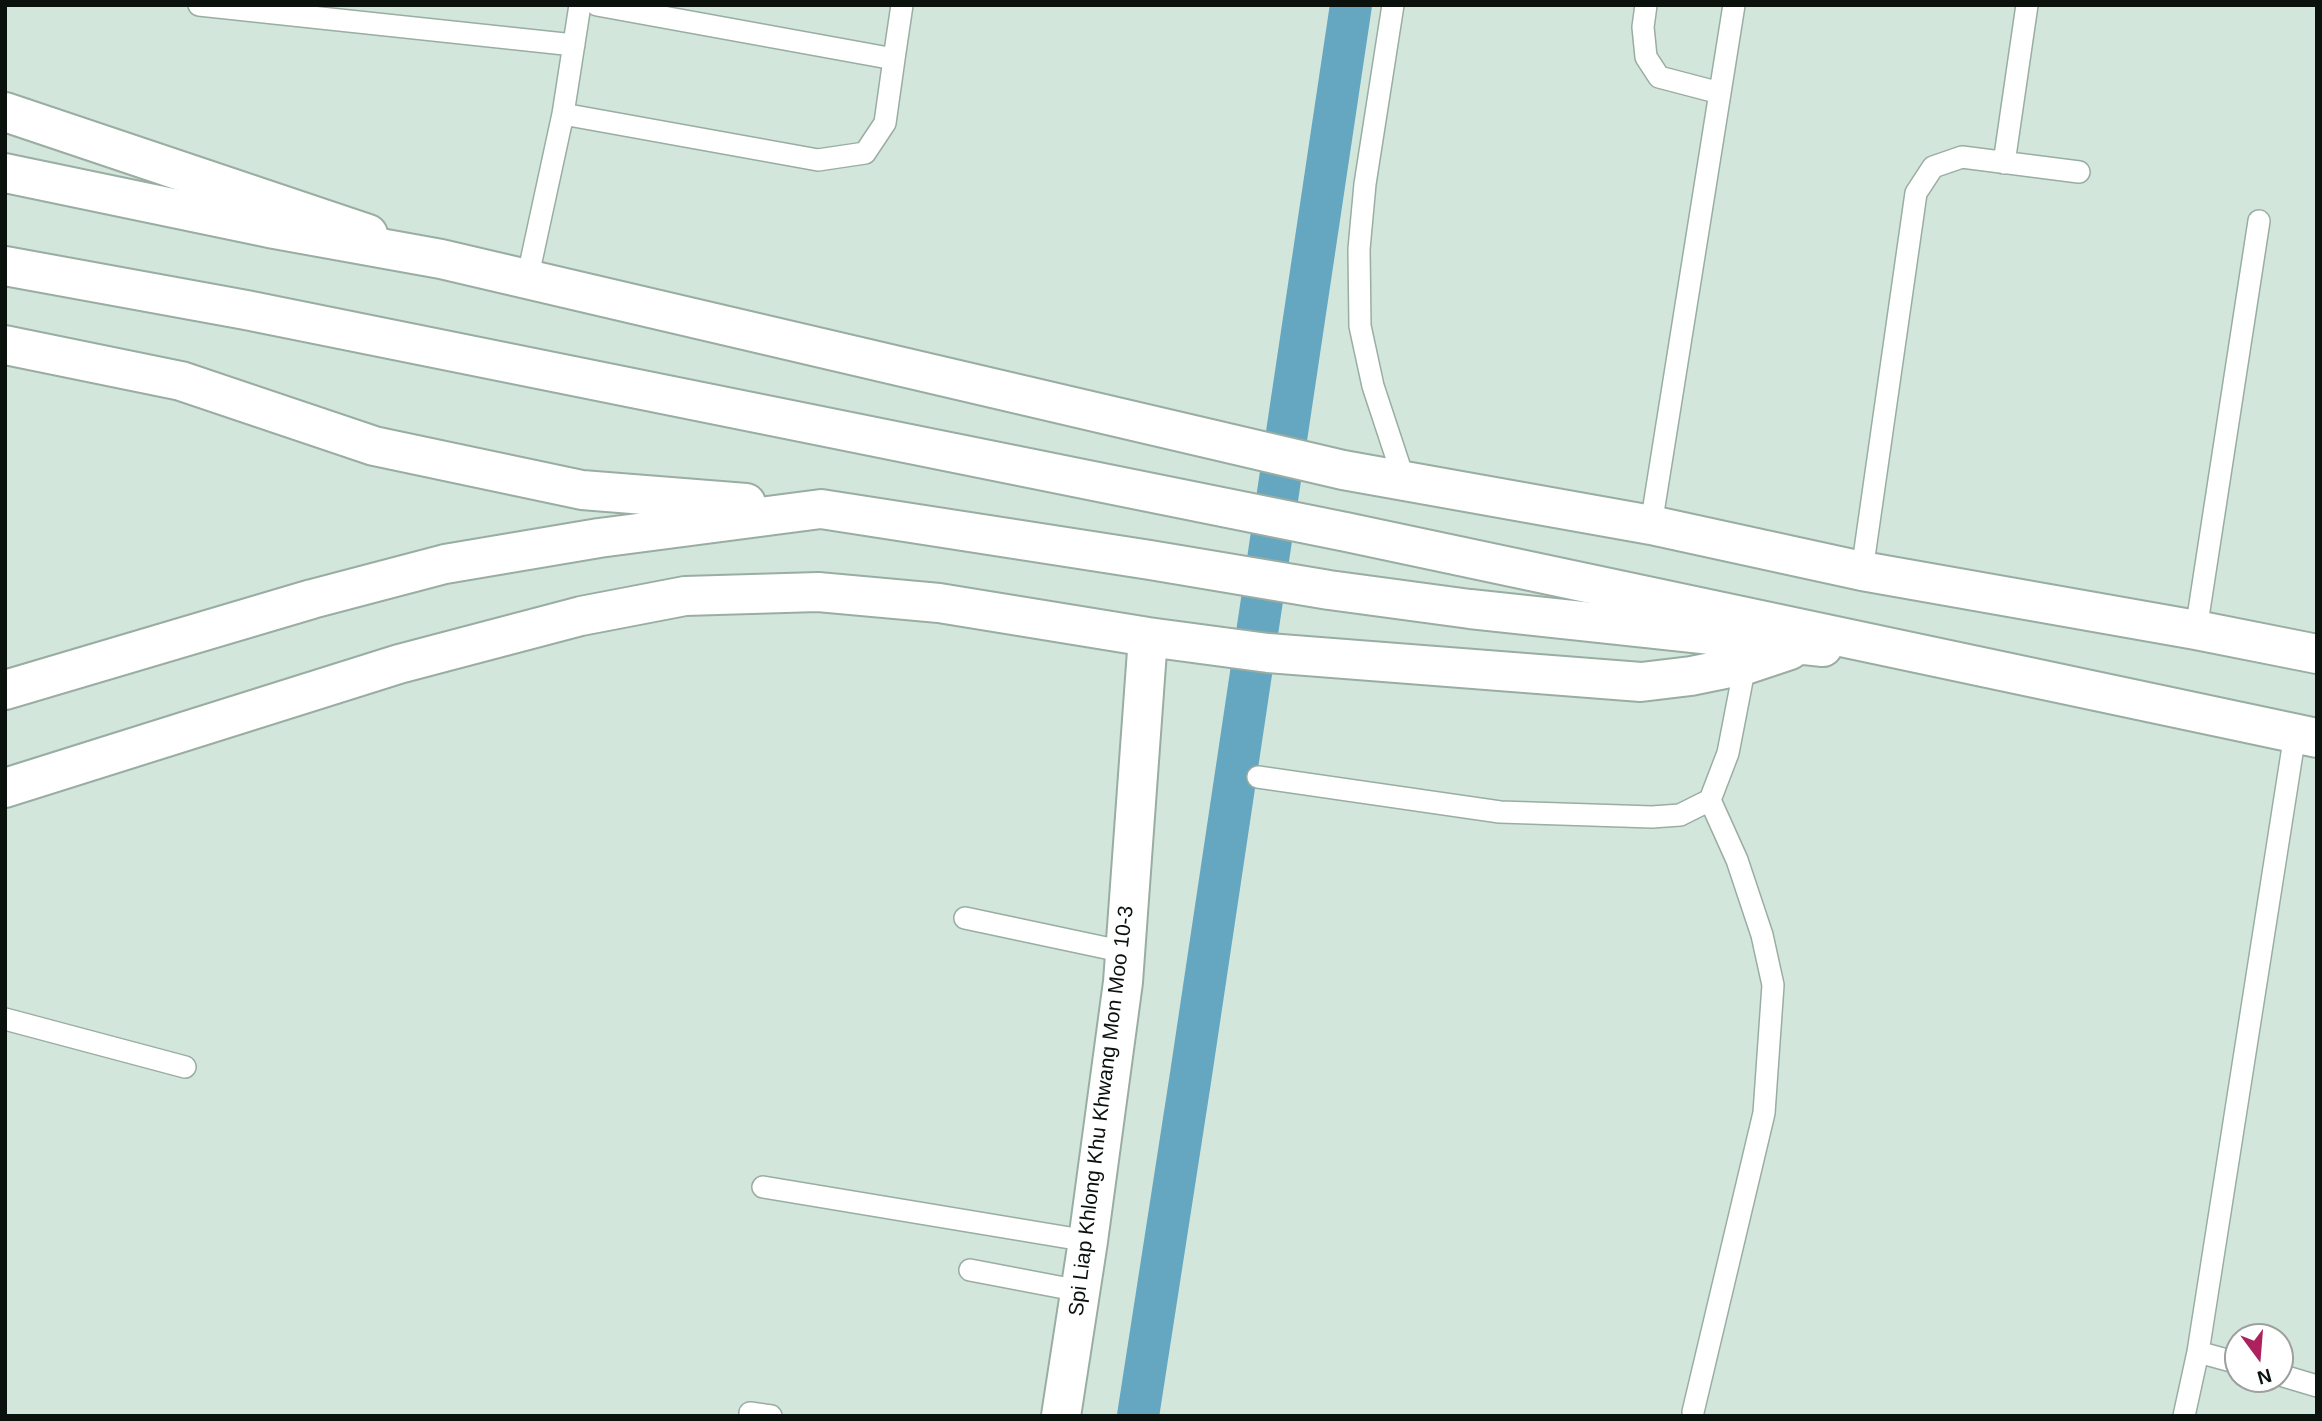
<!DOCTYPE html>
<html>
<head>
<meta charset="utf-8">
<style>
  body { margin:0 }
  #map { position:relative; width:2322px; height:1421px; overflow:hidden; background:#d2e6db; font-family:Arial,sans-serif }
  canvas { display:block }
  .frame { position:absolute; inset:0; border:7px solid #0b120e; pointer-events:none }
  .north { position:absolute; left:2224px; top:1323px; width:70px; height:70px; box-sizing:border-box; background:#fff; border:2px solid #9da09f; border-radius:50%; rotate:164deg; font-size:19px; font-weight:700; line-height:28px; text-align:center; color:#0b120e }
  .north::after { content:''; display:block; margin:auto; width:24px; height:32px; background:#ad215f; clip-path:polygon(50% 0,100% 100%,50% 72%,0 100%) }
</style>
</head>
<body>
<div id="map">
<canvas width="2322" height="1421"></canvas>
<div class="frame"></div>
<div class="north">N</div>
</div>
<script>
const c = document.querySelector('canvas').getContext('2d');
c.lineJoin = 'round';
const poly = rows => new Path2D(rows.map(r => 'M' + r).join(''));
function strokePath(path, color, width, dash) { c.strokeStyle = color; c.lineWidth = width; c.lineCap = dash ? 'butt' : 'round'; c.setLineDash(dash || []); c.stroke(path); }
function drawText(font, color, halo, rows, align = 'center') {
  c.font = font + ' Arial,sans-serif'; c.lineWidth = 6; c.setLineDash([]); c.textBaseline = 'middle'; c.strokeStyle = halo; c.fillStyle = color; for (const [text, x, y, turn = 0] of rows) {
    c.save(); c.translate(x, y); c.rotate((+turn || 0) * Math.PI / 180); c.textAlign = isNaN(turn) ? turn : align; if (halo) c.strokeText(text, 0, 0); c.fillText(text, 0, 0); c.restore();
  }
}
const canal = poly([
  [1138,1416,1190,1081,1351,5]
]);
const lane = poly([
  [199,5,574,45],
  [1393,5,1365,184,1359,249,1360,326,1373,386,1404,480],
  [1646,5,1643,27,1646,57,1659,77,1720,93],
  [894,59,902,5],
  [563,114,818,160,865,153,885,123,894,59,597,5],
  [2004,163,2027,5],
  [527,280,563,114,580,5],
  [1651,525,1734,5],
  [1862,571,1916,193,1933,167,1962,157,2079,172],
  [2196,630,2259,221],
  [1258,777,1500,812,1652,817,1680,815,1710,800,1728,753,1745,665],
  [965,918,1125,952],
  [5,1019,185,1067],
  [763,1187,1088,1241],
  [970,1270,1080,1291],
  [2198,1352,2238,1363],
  [2280,1375,2317,1386],
  [1693,1412,1764,1113,1773,985,1762,935,1737,860,1710,800],
  [750,1413,771,1416],
  [2184,1416,2198,1352,2295,734]
]);
const secondary = poly([
  [5,112,368,234],
  [5,345,181,381,374,446,582,490,746,503],
  [5,690,312,599,445,564,599,538,821,509,1150,560,1329,590,1470,609,1823,647],
  [5,788,399,664,581,616,685,596,818,592,939,603,1148,637,1268,653,1641,682,1691,676,1745,665,1790,650],
  [1061,1416,1088,1241,1123,982,1148,637]
]);
const primary = poly([
  [5,173,269,228,441,259,1343,470,1651,525,1862,571,2196,630,2317,654],
  [5,266,246,310,1346,532,2317,738]
]);
const streetNames = [
  ["Spi Liap Khlong Khu Khwang Mon Moo 10-3",1102,1111,-83]
];
strokePath(canal, '#65a6c0', 42);
strokePath(lane, '#9aada2', 24);
strokePath(secondary, '#9aada2', 42);
strokePath(primary, '#9aada2', 42);
strokePath(lane, '#fff', 21);
strokePath(secondary, '#fff', 38);
strokePath(primary, '#fff', 38);
drawText('21px', '#0b120e', '#fff', streetNames);
</script>
</body>
</html>
